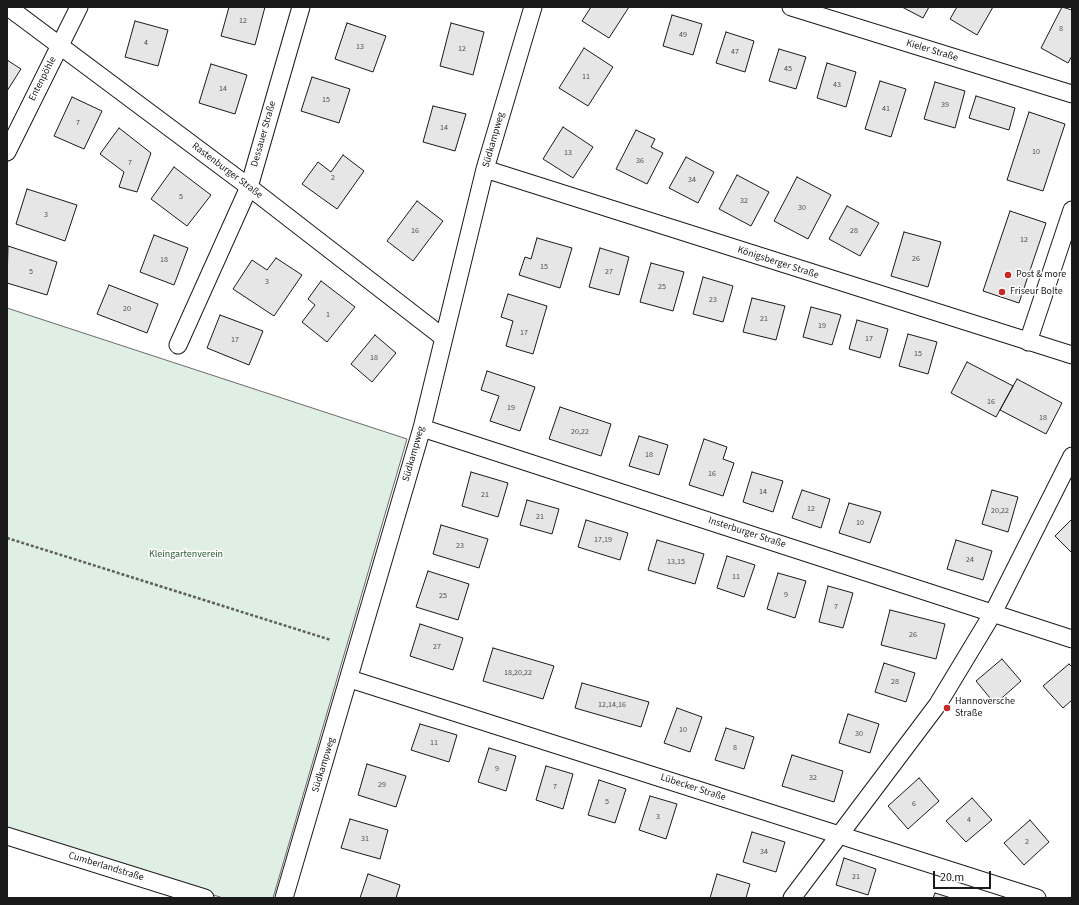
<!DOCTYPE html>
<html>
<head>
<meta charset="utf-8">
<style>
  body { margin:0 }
  #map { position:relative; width:1079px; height:905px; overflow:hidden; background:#fff; font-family:"Source Sans 3",sans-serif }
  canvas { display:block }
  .frame { position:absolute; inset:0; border:8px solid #1a1a1a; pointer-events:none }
  .scale { position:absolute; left:933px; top:871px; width:58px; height:18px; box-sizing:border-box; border:2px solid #1a1a1a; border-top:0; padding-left:5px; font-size:12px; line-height:14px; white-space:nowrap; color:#1a1a1a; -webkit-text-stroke:3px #fff; paint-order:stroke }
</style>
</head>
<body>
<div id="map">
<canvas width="1079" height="905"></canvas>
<div class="frame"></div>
<div class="scale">20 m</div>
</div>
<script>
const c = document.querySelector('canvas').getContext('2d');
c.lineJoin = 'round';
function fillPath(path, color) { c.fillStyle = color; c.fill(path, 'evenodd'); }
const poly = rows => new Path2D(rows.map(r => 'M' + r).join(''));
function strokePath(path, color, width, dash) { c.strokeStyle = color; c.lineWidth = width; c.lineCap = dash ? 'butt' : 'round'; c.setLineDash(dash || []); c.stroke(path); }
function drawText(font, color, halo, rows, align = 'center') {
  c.font = font + ' "Source Sans 3",sans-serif'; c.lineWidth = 3; c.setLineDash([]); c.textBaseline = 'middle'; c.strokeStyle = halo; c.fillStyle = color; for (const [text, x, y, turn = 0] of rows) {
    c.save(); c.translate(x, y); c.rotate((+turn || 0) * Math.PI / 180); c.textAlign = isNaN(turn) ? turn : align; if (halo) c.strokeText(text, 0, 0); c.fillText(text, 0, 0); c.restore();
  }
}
const green = poly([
  [7,308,407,439,273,898,223,898,7,828,7,308]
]);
const building = poly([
  [229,7,265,7,255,45,221,36,229,7],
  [591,7,629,7,609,38,582,21,591,7],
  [902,7,929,7,923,18,902,7],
  [957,7,993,7,977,35,950,19,957,7],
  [1062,7,1072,10,1072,56,1068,63,1041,48,1062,7],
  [672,15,702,24,693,55,663,46,672,15],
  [135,21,168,30,158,66,125,57,135,21],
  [347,23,386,36,373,72,335,59,347,23],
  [451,23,484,32,473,75,440,66,451,23],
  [726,32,754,41,745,72,716,63,726,32],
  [584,48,613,67,588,106,559,88,584,48],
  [779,49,806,57,796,89,769,81,779,49],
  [7,60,21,69,7,91,7,60],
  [827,63,856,72,846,107,817,98,827,63],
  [211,64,247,75,235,114,199,103,211,64],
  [312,77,350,89,339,123,301,111,312,77],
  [880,81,906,89,891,137,865,129,880,81],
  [935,82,965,91,955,128,924,119,935,82],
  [976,96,1015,108,1009,130,969,118,976,96],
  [72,97,102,111,84,149,54,136,72,97],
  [433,106,466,114,455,151,423,142,433,106],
  [1029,112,1065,124,1043,191,1007,180,1029,112],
  [563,127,593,147,573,178,543,159,563,127],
  [119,128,151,153,137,192,119,187,124,172,100,154,119,128],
  [636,130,655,139,651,147,663,153,647,184,616,169,636,130],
  [343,155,364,171,337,209,302,184,318,162,331,172,343,155],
  [686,157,714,172,698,203,669,188,686,157],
  [174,167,211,195,187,226,151,199,174,167],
  [737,175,769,192,751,226,719,209,737,175],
  [797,177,831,195,808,239,774,221,797,177],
  [27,189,77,205,65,241,16,224,27,189],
  [417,201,443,221,413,261,387,241,417,201],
  [847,206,879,223,860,256,829,239,847,206],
  [1010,211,1046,223,1019,303,983,291,1010,211],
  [904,232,941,242,928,287,891,276,904,232],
  [154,235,188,248,174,285,140,272,154,235],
  [537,238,572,248,560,288,519,275,525,257,531,259,537,238],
  [8,246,57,262,47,295,7,283,8,246],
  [600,248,629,257,619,295,589,287,600,248],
  [276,258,302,275,274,316,233,289,252,260,267,270,276,258],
  [651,263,684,272,673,311,640,302,651,263],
  [703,277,733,286,723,322,693,314,703,277],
  [321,281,355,307,327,342,302,322,315,305,308,299,321,281],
  [109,285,158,304,147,333,97,314,109,285],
  [508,294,547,306,533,354,506,346,513,321,501,317,508,294],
  [752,298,785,306,776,340,743,332,752,298],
  [811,307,841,315,832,345,803,337,811,307],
  [220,315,263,331,249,365,207,348,220,315],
  [857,320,888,329,880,358,849,349,857,320],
  [908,334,937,342,928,374,899,366,908,334],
  [375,335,396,353,372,382,351,364,375,335],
  [967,362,1013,386,996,417,951,393,967,362],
  [487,371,535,387,520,431,490,421,499,396,481,390,487,371],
  [1017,379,1062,403,1046,434,1000,410,1017,379],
  [560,407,611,424,601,456,549,439,560,407],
  [639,436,668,445,659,475,629,466,639,436],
  [704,439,727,447,723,459,734,463,723,496,689,485,704,439],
  [471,472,508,483,498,517,462,506,471,472],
  [752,472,783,481,773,512,743,502,752,472],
  [802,490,830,499,821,528,792,518,802,490],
  [992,490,1018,497,1008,532,982,524,992,490],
  [527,500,559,509,552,534,520,525,527,500],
  [849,503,881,512,870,543,839,533,849,503],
  [1072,519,1072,553,1055,536,1072,519],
  [586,520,628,533,620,560,578,547,586,520],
  [441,525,488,539,479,568,433,554,441,525],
  [657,540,704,554,695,584,648,570,657,540],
  [956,540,992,551,983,580,947,569,956,540],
  [727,556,755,565,744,597,717,588,727,556],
  [428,571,469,584,458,620,416,607,428,571],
  [778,573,806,581,795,618,767,609,778,573],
  [828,586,853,593,843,628,819,622,828,586],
  [890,610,945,624,936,659,881,645,890,610],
  [420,624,463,638,453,670,410,656,420,624],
  [493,648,554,666,543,699,483,681,493,648],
  [1002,659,1021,681,995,704,976,681,1002,659],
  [884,663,915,673,906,702,875,692,884,663],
  [1069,664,1072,667,1072,700,1063,708,1043,686,1069,664],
  [582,683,649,702,641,727,575,708,582,683],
  [677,708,702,717,690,752,664,743,677,708],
  [848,714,879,724,870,753,839,743,848,714],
  [420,724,457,735,449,762,411,750,420,724],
  [726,728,754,737,744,769,715,760,726,728],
  [489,748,516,756,506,791,478,782,489,748],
  [792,755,843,771,834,802,782,786,792,755],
  [367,764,406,776,396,807,358,795,367,764],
  [546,766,573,774,563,809,536,800,546,766],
  [919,778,939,801,908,829,888,806,919,778],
  [599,780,626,789,615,823,588,815,599,780],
  [650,796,677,804,666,839,639,830,650,796],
  [972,798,992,820,966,842,946,821,972,798],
  [350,819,388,830,380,859,341,848,350,819],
  [1030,820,1049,842,1024,865,1004,843,1030,820],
  [752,832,785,842,776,872,743,862,752,832],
  [844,858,876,869,868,895,836,885,844,858],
  [368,874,400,885,396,898,360,898,368,874],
  [717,874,750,884,746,898,710,898,717,874],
  [935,893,951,898,933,898,935,893]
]);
const path = poly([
  [7,538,331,640]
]);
const minor = poly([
  [8,7,249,187,444,338],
  [791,7,1072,94],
  [7,152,79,7],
  [485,169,1072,355],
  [1028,342,1072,210],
  [178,345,249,187,301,7],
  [422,428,1072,639],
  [350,679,1037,898],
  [7,836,205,898],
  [284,898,422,428,485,169,533,7],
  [792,898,938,704,993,613,1072,456]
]);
const markers = [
  [1008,275,4,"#c62828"],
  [1002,292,4,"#c62828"],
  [947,708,4,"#c62828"]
];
const numberNames = [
  ["12",243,21],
  ["8",1061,29],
  ["49",683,35],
  ["4",146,43],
  ["13",360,47],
  ["12",462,49],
  ["47",735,52],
  ["45",788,69],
  ["11",586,77],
  ["43",837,85],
  ["14",223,89],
  ["15",326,100],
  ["39",945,105],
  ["41",886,109],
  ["7",78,123],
  ["14",444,128],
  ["10",1036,152],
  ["13",568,153],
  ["36",640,161],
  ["7",130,163],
  ["2",333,178],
  ["34",692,180],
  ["5",181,197],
  ["32",744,201],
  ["30",802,208],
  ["3",46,215],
  ["16",415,231],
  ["28",854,231],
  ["12",1024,240],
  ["26",916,259],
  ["18",164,260],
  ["15",544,267],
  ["5",31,272],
  ["27",609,272],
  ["3",267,282],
  ["25",662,287],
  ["23",713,300],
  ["20",127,309],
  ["1",328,315],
  ["21",764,319],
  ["19",822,326],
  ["17",524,333],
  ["17",869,339],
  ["17",235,340],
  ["15",918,354],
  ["18",374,358],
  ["16",991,402],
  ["19",511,408],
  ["18",1043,418],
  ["20,22",580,432],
  ["18",649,455],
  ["16",712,474],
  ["14",763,492],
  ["21",485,495],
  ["12",811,509],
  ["20,22",1000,511],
  ["21",540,517],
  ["10",860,523],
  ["17,19",603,540],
  ["23",460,546],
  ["24",970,560],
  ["13,15",676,562],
  ["11",736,577],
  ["9",786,595],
  ["25",443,596],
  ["7",836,607],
  ["26",913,635],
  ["27",437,647],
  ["18,20,22",518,673],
  ["28",895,682],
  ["12,14,16",612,705],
  ["10",683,730],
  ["30",859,734],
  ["11",434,743],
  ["8",735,748],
  ["9",497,769],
  ["32",813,778],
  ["29",382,785],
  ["7",555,787],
  ["5",607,802],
  ["6",914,804],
  ["3",658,817],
  ["4",969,820],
  ["31",365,839],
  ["2",1027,842],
  ["34",764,852],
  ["21",856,877]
];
const streetNames = [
  ["Kieler Straße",932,51,17],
  ["Entenpöhle",43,79,-63],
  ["Dessauer Straße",264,134,-74],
  ["Südkampweg",494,140,-74],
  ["Rastenburger Straße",227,171,37],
  ["Königsberger Straße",778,263,18],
  ["Südkampweg",414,454,-74],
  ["Insterburger Straße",747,533,18],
  ["Südkampweg",324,765,-73],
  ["Lübecker Straße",693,788,18],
  ["Cumberlandstraße",106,867,17]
];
const poiNames = [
  ["Post & more",1016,275],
  ["Friseur Bolte",1010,292],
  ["Hannoversche",955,702],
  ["Straße",955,714]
];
const parkNames = [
  ["Kleingartenverein",186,555]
];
fillPath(green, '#e0efe3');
strokePath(green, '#6a6a6a', 1);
fillPath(building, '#e6e6e6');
strokePath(building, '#1a1a1a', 1);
strokePath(minor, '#1a1a1a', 19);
strokePath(path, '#5f5f5f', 2.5, [3, 2]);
strokePath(minor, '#fff', 17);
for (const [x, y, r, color] of markers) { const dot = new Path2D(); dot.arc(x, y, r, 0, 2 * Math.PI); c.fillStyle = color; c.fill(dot); strokePath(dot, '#fff', 1.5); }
drawText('8px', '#4d4d4d', null, numberNames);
drawText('10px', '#1a1a1a', '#fff', streetNames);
drawText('10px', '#1a1a1a', '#fff', poiNames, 'left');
drawText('10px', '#2b5a34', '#fff', parkNames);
</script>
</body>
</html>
